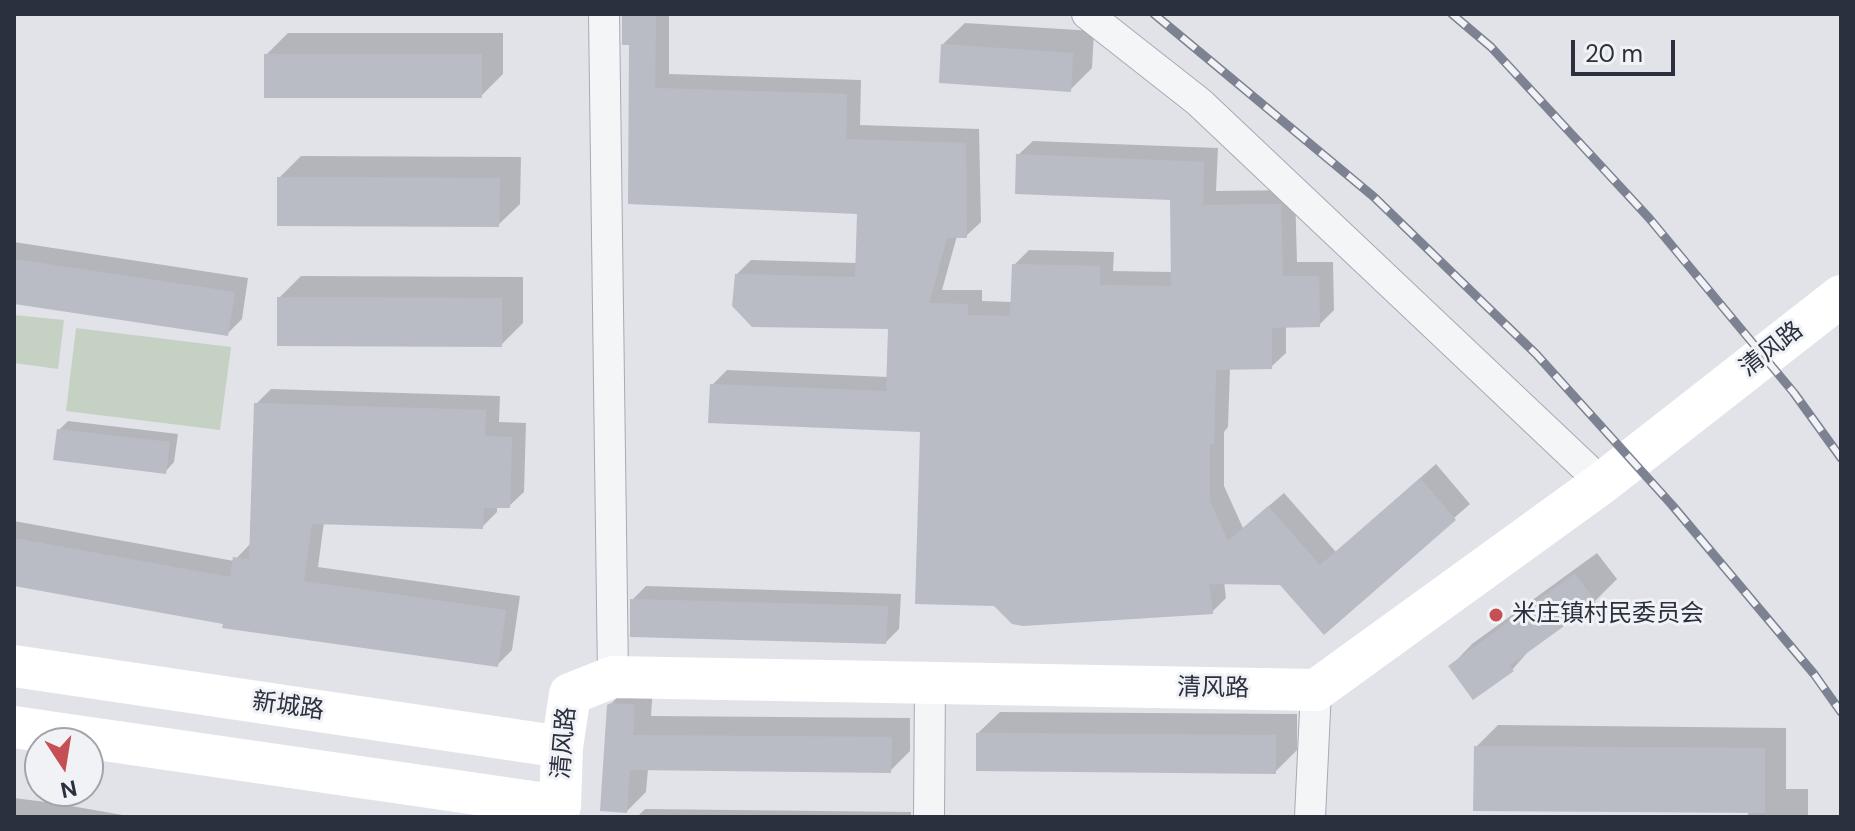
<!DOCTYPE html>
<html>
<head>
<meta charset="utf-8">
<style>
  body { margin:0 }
  #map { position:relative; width:1855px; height:831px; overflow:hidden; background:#e1e3e9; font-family:"DM Sans",sans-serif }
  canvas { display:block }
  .frame { position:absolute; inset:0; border:16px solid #2b303f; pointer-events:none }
  .north { position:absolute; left:24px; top:727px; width:80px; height:80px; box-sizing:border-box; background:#f1f2f6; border:2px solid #a2a4ad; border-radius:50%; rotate:168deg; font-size:22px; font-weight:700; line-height:32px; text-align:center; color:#2b303f }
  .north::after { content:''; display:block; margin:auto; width:28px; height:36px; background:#c54f54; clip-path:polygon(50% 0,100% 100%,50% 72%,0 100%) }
  .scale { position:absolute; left:1571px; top:40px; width:104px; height:36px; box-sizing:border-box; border:4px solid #2b303f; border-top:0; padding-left:10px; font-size:24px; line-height:28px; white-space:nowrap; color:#2b303f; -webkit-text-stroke:6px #f1f2f6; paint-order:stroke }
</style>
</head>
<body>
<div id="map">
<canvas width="1855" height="831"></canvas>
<div class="frame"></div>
<div class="north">N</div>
<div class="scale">20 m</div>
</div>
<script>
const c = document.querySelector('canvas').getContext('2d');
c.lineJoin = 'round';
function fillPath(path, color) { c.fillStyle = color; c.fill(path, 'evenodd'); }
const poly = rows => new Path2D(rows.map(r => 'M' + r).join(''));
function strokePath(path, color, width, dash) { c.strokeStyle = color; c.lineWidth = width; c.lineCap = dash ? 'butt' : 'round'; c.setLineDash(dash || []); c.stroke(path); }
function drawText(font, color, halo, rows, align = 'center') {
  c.font = font + ' "DM Sans","Noto Sans SC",sans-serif'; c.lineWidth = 6; c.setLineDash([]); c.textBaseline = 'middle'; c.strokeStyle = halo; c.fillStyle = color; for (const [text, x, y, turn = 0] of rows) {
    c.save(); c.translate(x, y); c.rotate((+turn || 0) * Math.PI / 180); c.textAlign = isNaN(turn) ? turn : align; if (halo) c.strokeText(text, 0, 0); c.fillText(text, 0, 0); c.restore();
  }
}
const green = poly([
  [14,315,64,320,58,369,14,363],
  [76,328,231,347,220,430,66,411]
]);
const shadow = poly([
  [624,14,669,14,669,74,861,80,860,125,979,129,981,222,966,236,957,236,942,290,982,290,982,301,1013,302,1014,265,1029,250,1114,252,1113,271,1173,272,1172,198,1018,155,1033,141,1218,148,1216,191,1295,190,1297,262,1333,262,1334,310,1319,325,1286,326,1286,353,1271,367,1230,368,1228,427,1224,432,1224,486,1243,528,1284,493,1336,552,1436,464,1470,504,1324,632,1281,583,1224,582,1226,598,1212,612,922,430,712,385,727,370,888,377,890,327,737,274,751,260,857,263,859,212,630,202,631,43],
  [965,23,1094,31,1092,68,1070,90,943,44],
  [288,33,503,33,503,74,481,96,266,55],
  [301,156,521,157,520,204,498,225,279,178],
  [14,242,248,278,242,319,227,334,14,302],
  [301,276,523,277,523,323,501,345,279,298],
  [271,389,500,396,499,422,526,423,524,492,509,506,497,506,497,512,482,527,324,522,318,567,520,596,512,650,497,665,14,584,14,521,234,561,251,543,256,404],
  [68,421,178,434,174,462,165,472,59,430],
  [1597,553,1617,579,1595,601,1533,646,1512,670,1451,666,1472,644],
  [646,586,901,594,899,629,886,642,632,600],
  [628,686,653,686,651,716,910,718,910,751,890,771,648,769,646,792,627,811,609,706],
  [1000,712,1297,714,1297,750,1275,772,978,733],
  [1498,725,1786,728,1786,789,1808,789,1808,817,1748,817,1748,810,1476,747],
  [14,798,54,803,134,817,14,817],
  [645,809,911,812,911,817,637,817]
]);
const building = poly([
  [622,14,656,14,655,88,847,94,846,139,966,143,967,238,947,238,929,303,968,304,968,315,1010,316,1012,264,1100,266,1100,285,1171,286,1170,200,1015,194,1016,154,1204,162,1203,205,1281,204,1283,276,1319,276,1320,327,1272,328,1272,369,1216,370,1214,444,1210,444,1210,501,1228,541,1268,506,1320,565,1420,478,1456,520,1324,635,1280,585,1209,584,1213,614,1023,626,1012,624,994,606,915,604,920,432,708,423,710,384,886,391,888,329,752,327,732,306,735,274,855,277,857,214,628,204,629,45,622,45],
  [941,44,1073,53,1071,92,939,83],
  [264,54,482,54,482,98,264,98],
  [277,177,500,178,499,227,277,226],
  [14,259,235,292,228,336,14,304],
  [277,297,502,298,502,347,277,346],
  [254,403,486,410,485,436,512,437,510,508,484,508,483,529,312,524,304,581,506,610,498,667,222,628,223,624,14,586,14,538,230,577,233,557,249,559],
  [57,429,170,442,166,474,53,460],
  [1575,573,1596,603,1509,666,1514,671,1473,700,1448,666],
  [630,599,888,606,886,644,630,637],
  [611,703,635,705,633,735,892,737,891,773,630,770,627,813,600,811,607,705],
  [976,733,1276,735,1276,774,976,771],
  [1474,746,1765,748,1765,813,1473,811]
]);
const minor = poly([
  [604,14,613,677],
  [1087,14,1199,102,1602,483],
  [929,817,930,684],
  [1310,817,1316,690]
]);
const secondary = poly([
  [14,666,562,747],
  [14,727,560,806,562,747,570,694,613,677,1316,690,1602,483,1841,296]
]);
const rail = poly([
  [1154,14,1374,197,1536,354,1672,505,1814,674,1841,712],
  [1452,14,1491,47,1649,218,1794,393,1841,458]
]);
const markers = [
  [1496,615,8,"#c54f54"]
];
const streetNames = [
  ["清风路",1772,350,-38],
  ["清风路",1213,689,1],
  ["新城路",288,707,8],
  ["清风路",565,743,-85]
];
const poiNames = [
  ["米庄镇村民委员会",1512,615]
];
fillPath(green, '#c5d2c3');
fillPath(shadow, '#0003');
fillPath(building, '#b9bcc5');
strokePath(minor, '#a7aab3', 32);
strokePath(minor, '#f4f5f7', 30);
strokePath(secondary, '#fff', 42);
strokePath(rail, '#7c8291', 9);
strokePath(rail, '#f1f2f6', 6, [18]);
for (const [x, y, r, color] of markers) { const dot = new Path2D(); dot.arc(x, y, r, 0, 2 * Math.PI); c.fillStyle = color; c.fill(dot); strokePath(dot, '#f1f2f6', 3); }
drawText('24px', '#2b303f', '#f1f2f6', streetNames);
drawText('24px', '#2b303f', '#f1f2f6', poiNames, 'left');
</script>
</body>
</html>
